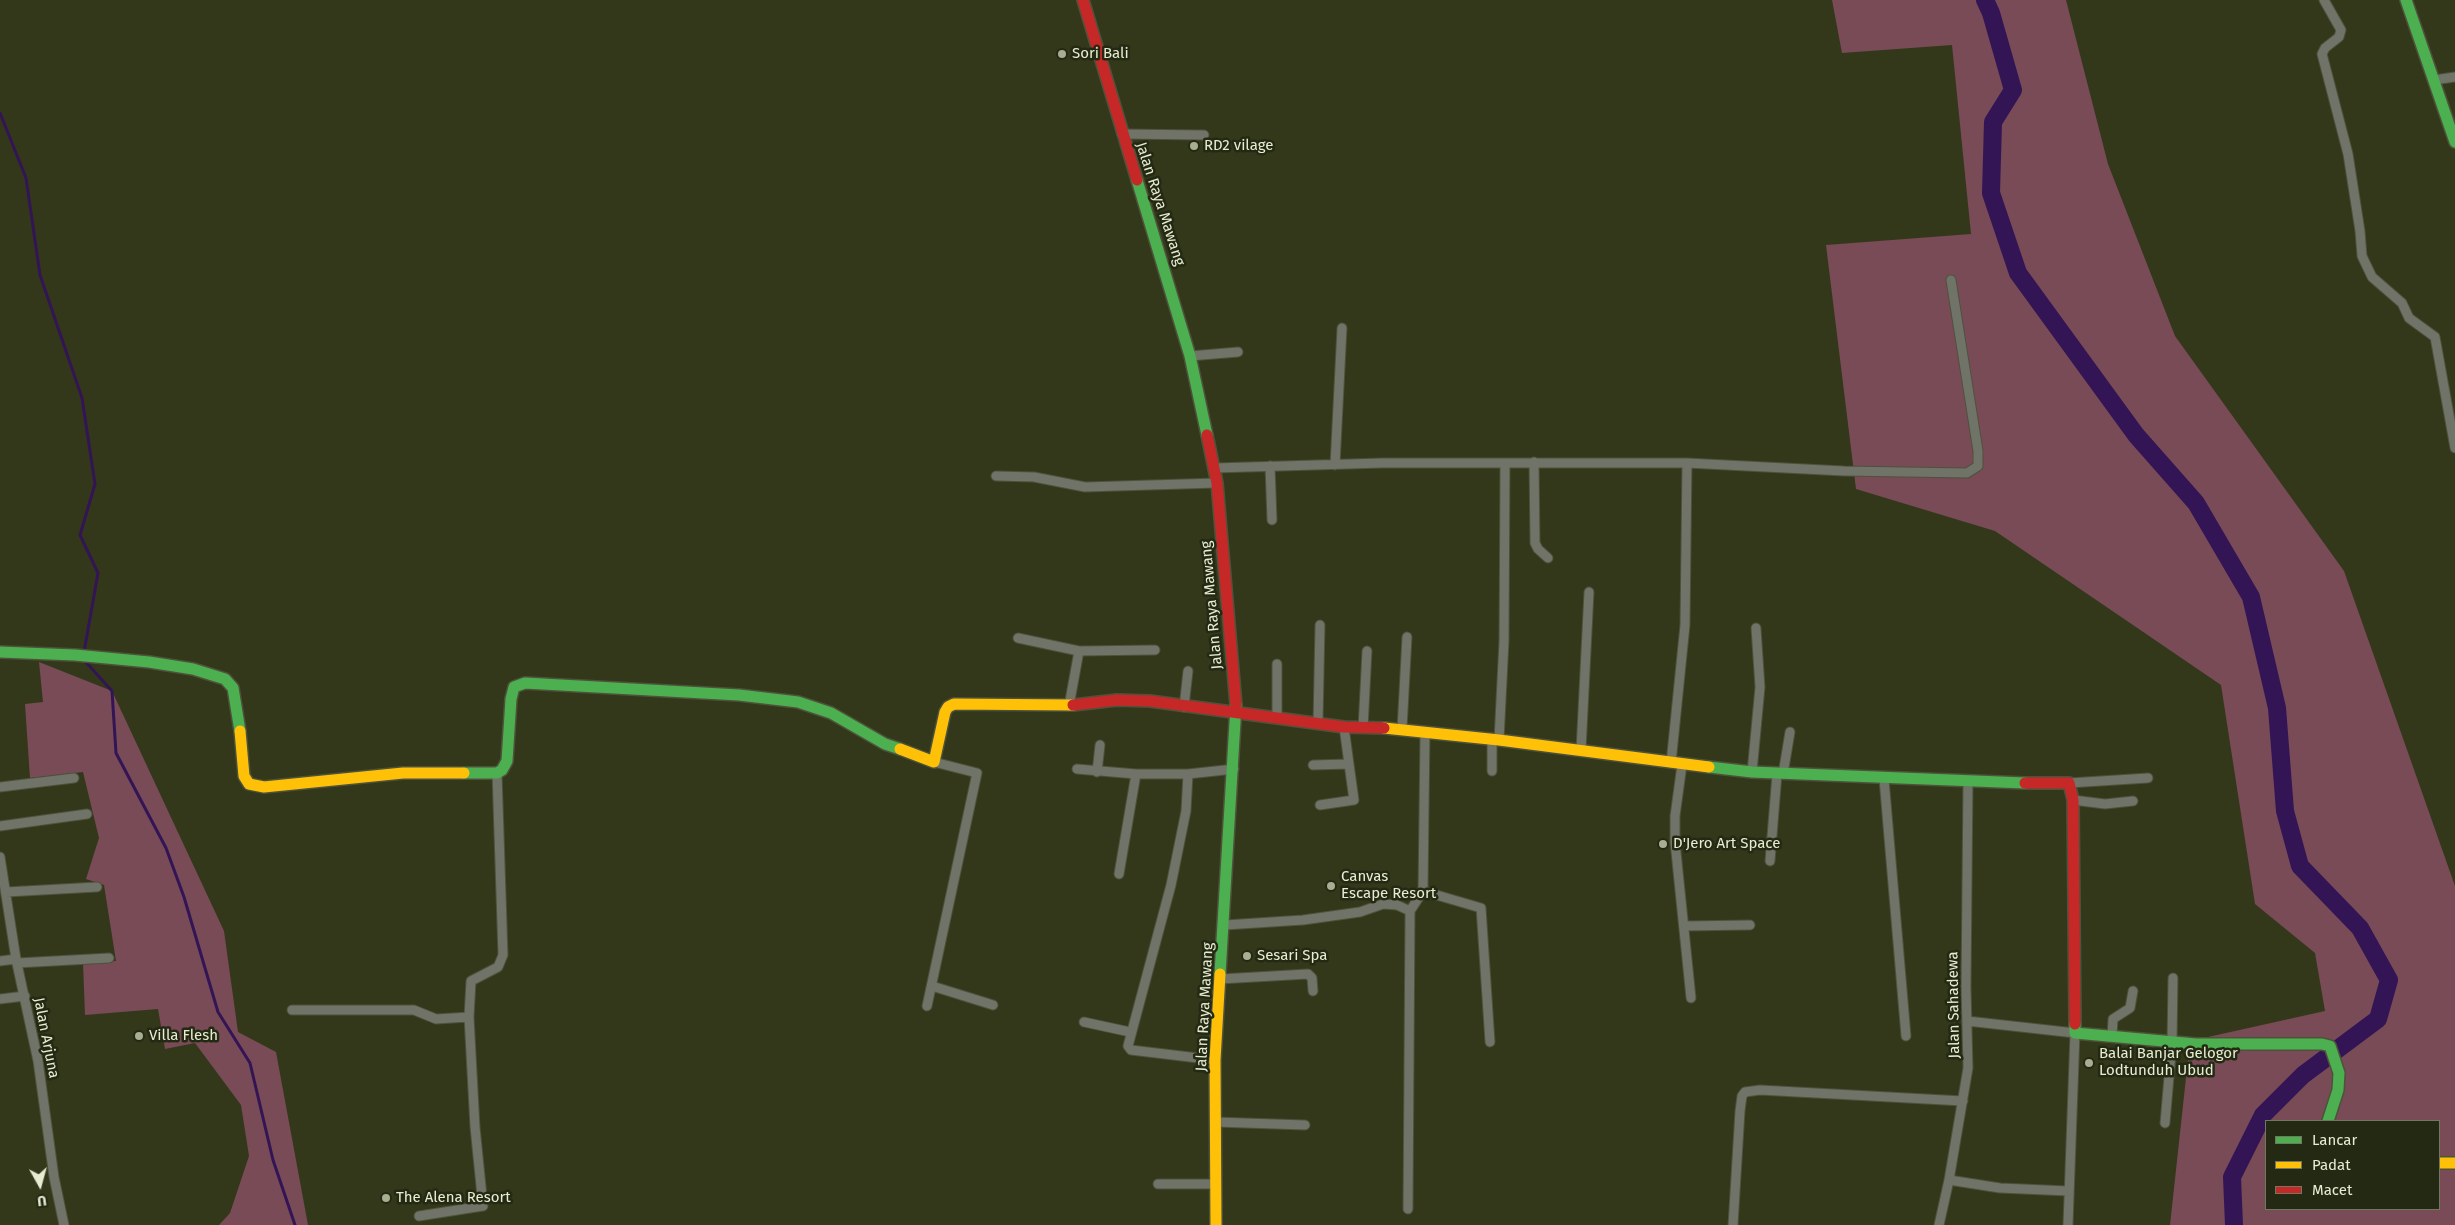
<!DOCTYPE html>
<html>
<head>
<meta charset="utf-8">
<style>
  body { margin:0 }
  #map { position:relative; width:2455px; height:1225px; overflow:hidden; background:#33381b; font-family:"Fira Sans",sans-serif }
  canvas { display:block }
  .legend { position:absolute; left:2265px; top:1120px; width:175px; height:90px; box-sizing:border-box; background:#242913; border:1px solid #72775f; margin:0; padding:6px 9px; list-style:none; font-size:15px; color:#e6edd1 }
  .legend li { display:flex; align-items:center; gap:10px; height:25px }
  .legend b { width:25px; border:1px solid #72775f }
  .north { position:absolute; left:15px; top:1160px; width:50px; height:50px; -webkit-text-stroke:4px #242913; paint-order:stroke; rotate:173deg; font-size:14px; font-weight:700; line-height:20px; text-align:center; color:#e6edd1 }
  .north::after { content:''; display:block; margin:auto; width:18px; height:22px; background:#e6edd1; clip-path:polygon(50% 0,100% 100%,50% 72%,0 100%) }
</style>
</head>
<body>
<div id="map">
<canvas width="2455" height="1225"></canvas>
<ul class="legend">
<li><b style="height:6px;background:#4caf50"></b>Lancar</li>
<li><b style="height:6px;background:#ffc107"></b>Padat</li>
<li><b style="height:6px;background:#c62828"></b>Macet</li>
</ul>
<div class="north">U</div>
</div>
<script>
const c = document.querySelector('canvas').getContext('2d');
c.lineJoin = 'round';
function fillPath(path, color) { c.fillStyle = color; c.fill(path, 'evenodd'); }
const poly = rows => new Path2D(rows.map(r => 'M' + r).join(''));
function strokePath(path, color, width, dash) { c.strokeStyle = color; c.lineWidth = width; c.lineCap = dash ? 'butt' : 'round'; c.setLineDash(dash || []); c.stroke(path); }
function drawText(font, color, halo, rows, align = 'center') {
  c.font = font + ' "Fira Sans",sans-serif'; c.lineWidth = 5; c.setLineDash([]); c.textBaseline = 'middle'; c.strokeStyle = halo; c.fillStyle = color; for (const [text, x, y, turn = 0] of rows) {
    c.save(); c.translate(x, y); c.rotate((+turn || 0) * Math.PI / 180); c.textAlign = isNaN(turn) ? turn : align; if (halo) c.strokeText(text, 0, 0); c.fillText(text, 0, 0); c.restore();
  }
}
const green = poly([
  [1832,0,2066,0,2108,164,2175,336,2344,571,2455,886,2455,1225,2170,1225,2190,1041,2325,1011,2315,953,2255,904,2221,685,1995,531,1856,489,1826,245,1971,234,1952,45,1842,53],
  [2266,1121,2439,1121,2439,1209,2266,1209],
  [39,662,112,691,224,931,238,1032,276,1052,308,1225,219,1225,230,1213,249,1156,241,1105,195,1043,165,1049,158,1009,85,1015,83,963,116,961,104,885,86,879,99,838,83,772,30,778,25,704,43,702]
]);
const stream = poly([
  [0,113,26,178,40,275,82,398,95,484,80,535,98,573,84,652],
  [84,660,112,691,116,753,166,848,184,897,218,1012,250,1063,273,1160,295,1225]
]);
const river = poly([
  [1985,0,1991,13,2013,90,1993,122,1991,193,2018,273,2136,435,2196,503,2251,597,2277,708,2285,811,2300,866,2360,928,2389,980,2378,1019,2303,1075,2263,1115,2232,1177,2234,1225]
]);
const street = poly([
  [2324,0,2341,30,2339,37,2325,48,2322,54,2348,154,2360,231,2362,256,2372,277,2402,303,2409,318,2435,337,2455,448],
  [2434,80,2455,77],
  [1122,134,1204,135],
  [1190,356,1238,352],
  [1534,462,1535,543,1538,549,1548,558],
  [1335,465,1342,328],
  [1270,466,1272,520],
  [1215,468,1382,463,1687,463,1844,471,1967,473,1978,466,1978,451,1951,280],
  [996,476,1034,477,1085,487,1217,483],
  [1018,638,1079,651,1155,650],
  [1069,706,1079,651],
  [1184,707,1188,671],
  [1277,718,1277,664],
  [1318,723,1320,625],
  [1363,728,1367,651],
  [1402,729,1407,637],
  [1499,740,1504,641,1505,463],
  [1581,750,1589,592],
  [1671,763,1685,625,1687,463],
  [1313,765,1349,764,1344,727],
  [1682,765,1675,816,1675,842,1691,998],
  [1077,769,1136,774,1188,774,1234,769],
  [1492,771,1492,739],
  [1097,772,1100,745],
  [1752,772,1760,687,1756,628],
  [1188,774,1186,811,1171,885,1128,1046,1131,1050,1215,1060],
  [1783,774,1790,732],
  [1884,779,1906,1036],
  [2069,783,2148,778],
  [0,787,74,778],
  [2073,800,2105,804,2133,801],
  [1320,805,1354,800,1349,764],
  [0,826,87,814],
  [0,857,16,959,38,1061,54,1177,64,1225],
  [1770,861,1777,774],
  [1119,874,1136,774],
  [1423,891,1481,908,1490,1042],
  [6,892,97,887],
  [1225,925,1303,920,1360,912,1383,904,1397,905,1410,911],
  [1684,926,1750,925],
  [0,961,16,959],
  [17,963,109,958],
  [1220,979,1308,974,1312,978,1313,991],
  [932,986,993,1005],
  [0,999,25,996],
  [927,1006,977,773,934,762],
  [292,1010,414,1010,436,1019,469,1017],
  [1967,1021,2075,1033,2068,1225],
  [1084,1022,1130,1032],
  [2112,1036,2113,1019,2130,1008,2133,991],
  [1215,1122,1305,1125],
  [2165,1123,2172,1042,2173,978],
  [1949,1180,2000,1188,2068,1191],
  [1158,1184,1216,1184],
  [1408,1209,1410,911,1423,891,1425,732],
  [419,1216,483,1206,475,1127,469,1017,471,981,498,967,503,955,497,773],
  [1733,1225,1740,1111,1742,1096,1745,1092,1760,1090,1963,1101],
  [1939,1225,1949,1180,1968,1068,1966,987,1968,782]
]);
const fast = poly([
  [2406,0,2455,142],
  [1137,180,1190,356,1207,435],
  [0,652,75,655,149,662,193,669,225,679,233,688,240,731],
  [1709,767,1752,772,2025,783],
  [464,773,497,773,502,770,507,761,511,699,514,687,525,683,739,695,798,702,831,713,885,744,900,749],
  [1220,974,1236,705],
  [2075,1024,2075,1033,2196,1044,2322,1044,2330,1046,2339,1073,2338,1090,2328,1121]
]);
const slow = poly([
  [1384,728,1499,740,1709,767],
  [240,731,244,776,249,784,264,787,403,773,464,773],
  [900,749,934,762,945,712,948,707,954,704,1073,705],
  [2439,1163,2455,1163],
  [1216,1225,1215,1060,1220,974]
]);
const jam = poly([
  [1083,0,1137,180],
  [1207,435,1217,483,1236,705],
  [1073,705,1117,700,1150,701,1344,727,1384,728],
  [2025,783,2069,783,2073,800,2075,1024]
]);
const markers = [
  [1062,54,5,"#a7ae91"],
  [1194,146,5,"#a7ae91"],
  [1663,844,5,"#a7ae91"],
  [1331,886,5,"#a7ae91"],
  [1247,956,5,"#a7ae91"],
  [139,1036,5,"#a7ae91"],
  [2089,1063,5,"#a7ae91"],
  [386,1198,5,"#a7ae91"]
];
const poiNames = [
  ["Sori Bali",1072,54],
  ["RD2 vilage",1204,146],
  ["D'Jero Art Space",1673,844],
  ["Canvas",1341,877],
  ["Escape Resort",1341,894],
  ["Sesari Spa",1257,956],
  ["Villa Flesh",149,1036],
  ["Balai Banjar Gelogor",2099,1054],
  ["Lodtunduh Ubud",2099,1071],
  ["The Alena Resort",396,1198]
];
const streetNames = [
  ["Jalan Raya Mawang",1160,204,72],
  ["Jalan Raya Mawang",1212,605,-95],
  ["Jalan Sahadewa",1954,1005,-91],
  ["Jalan Raya Mawang",1205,1007,-87],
  ["Jalan Arjuna",46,1038,79]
];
fillPath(green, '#784b57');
strokePath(stream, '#331555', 3);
strokePath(river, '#331555', 18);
strokePath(street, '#4e523b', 11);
strokePath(fast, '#4e523b', 14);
strokePath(slow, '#4e523b', 14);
strokePath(jam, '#4e523b', 14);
strokePath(street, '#707368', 9);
strokePath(fast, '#4caf50', 11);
strokePath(slow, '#ffc107', 11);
strokePath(jam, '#c62828', 11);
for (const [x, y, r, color] of markers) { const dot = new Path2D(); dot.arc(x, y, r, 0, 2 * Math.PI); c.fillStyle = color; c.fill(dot); strokePath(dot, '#242913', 2); }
drawText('15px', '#e6edd1', '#242913', poiNames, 'left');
drawText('15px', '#e6edd1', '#242913', streetNames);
</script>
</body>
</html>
